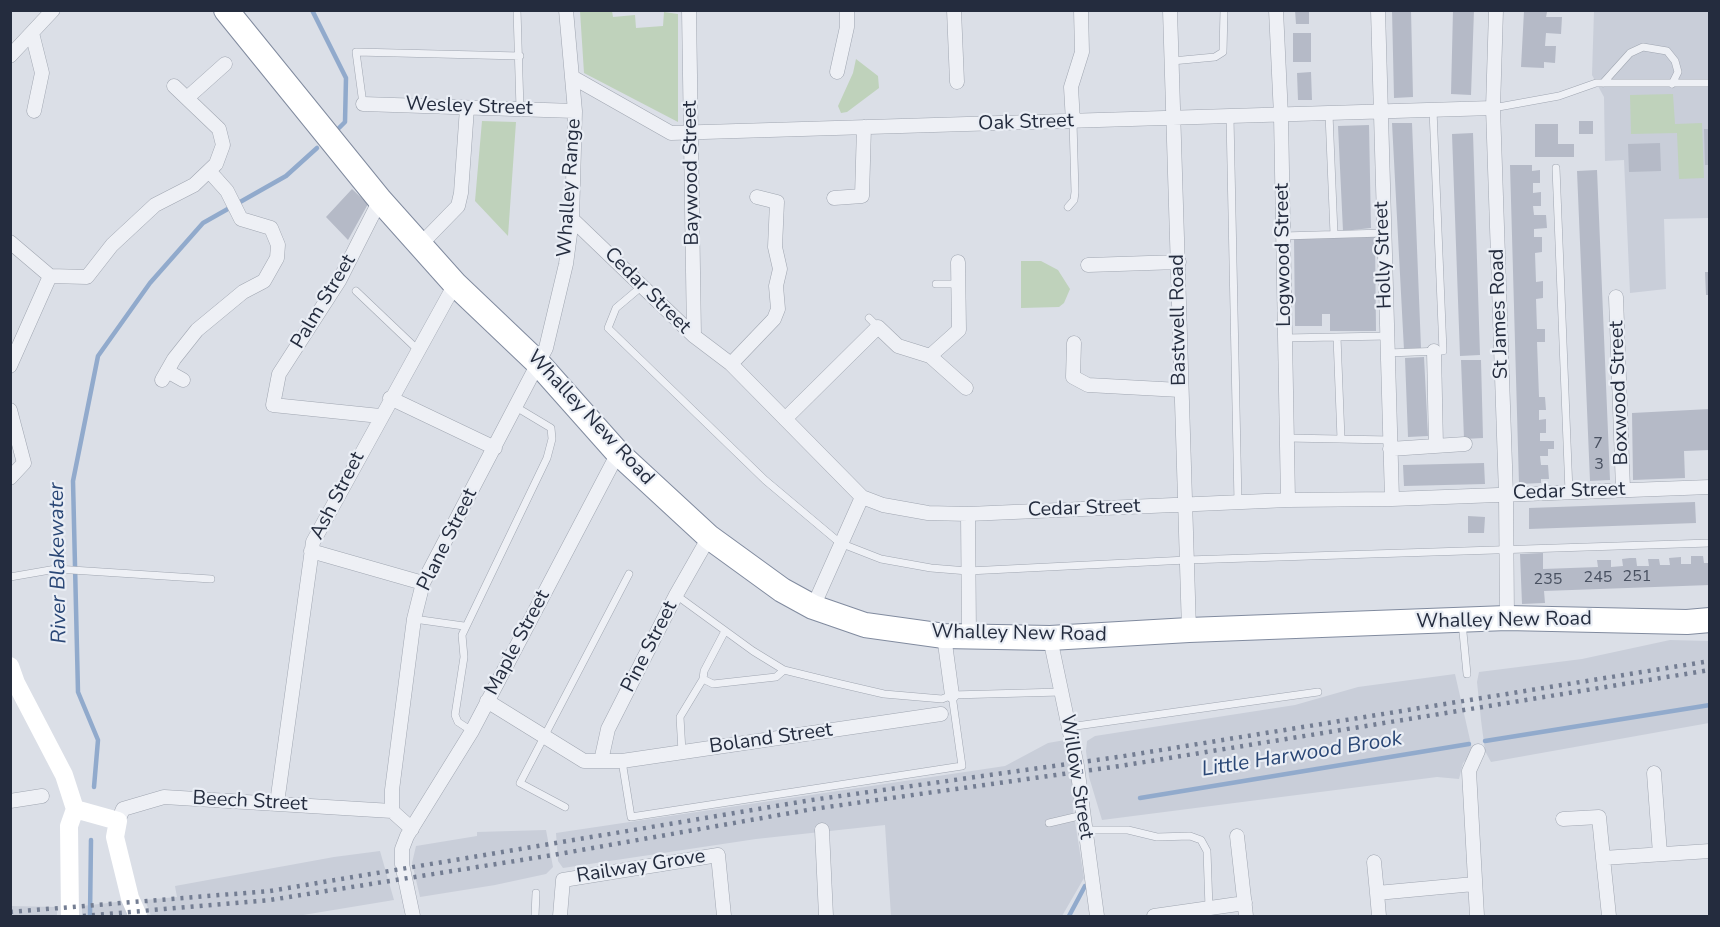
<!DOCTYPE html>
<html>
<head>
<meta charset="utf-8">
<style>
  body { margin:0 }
  #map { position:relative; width:1720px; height:927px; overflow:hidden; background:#dbdfe7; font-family:"Nunito Sans",sans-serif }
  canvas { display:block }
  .frame { position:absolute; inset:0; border:12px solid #242c3e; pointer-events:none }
</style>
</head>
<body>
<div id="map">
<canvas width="1720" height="927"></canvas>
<div class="frame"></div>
</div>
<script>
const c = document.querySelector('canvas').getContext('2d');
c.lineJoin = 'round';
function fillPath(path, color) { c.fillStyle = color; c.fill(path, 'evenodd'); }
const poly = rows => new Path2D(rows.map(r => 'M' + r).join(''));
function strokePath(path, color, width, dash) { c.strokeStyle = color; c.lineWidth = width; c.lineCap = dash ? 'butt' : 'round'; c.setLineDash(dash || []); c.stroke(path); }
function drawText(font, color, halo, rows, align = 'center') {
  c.font = font + ' "Nunito Sans",sans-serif'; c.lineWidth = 4.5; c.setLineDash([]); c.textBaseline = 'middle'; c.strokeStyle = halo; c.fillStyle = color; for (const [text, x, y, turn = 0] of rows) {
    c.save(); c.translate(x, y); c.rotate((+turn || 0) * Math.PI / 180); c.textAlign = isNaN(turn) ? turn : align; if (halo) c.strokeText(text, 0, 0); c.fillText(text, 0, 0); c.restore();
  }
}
const built = poly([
  [1594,11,1709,11,1709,218,1664,219,1666,289,1630,293,1624,160,1605,161,1604,97,1592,75],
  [1670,640,1709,641,1709,723,1491,762,1485,751,1481,720,1477,682,1479,672,1582,659],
  [1455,674,1473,753,1463,763,1459,779,1437,777,1102,820,1089,777,1086,751,1087,741,1095,736,1295,705,1358,687],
  [1065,740,1076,779,1075,802,1072,803,1084,878,1062,916,891,916,885,825,756,839,563,868,558,861,556,833,1005,766,1048,743],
  [546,830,553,867,546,874,495,885,420,897,412,863,416,846,477,836,477,832],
  [380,851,394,900,297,916,151,916,145,900,177,897,175,886,334,857],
  [125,901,130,916,82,916,82,906],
  [11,906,57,907,57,916,11,916]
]);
const green = poly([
  [580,11,612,11,613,17,635,15,636,28,663,26,664,12,678,14,678,122,584,73],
  [856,59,878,76,879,88,847,112,841,113,838,106,853,73],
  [1673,94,1675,124,1702,123,1704,178,1679,179,1677,133,1631,134,1630,95],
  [482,121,516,122,508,236,475,201],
  [1021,261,1041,261,1058,270,1070,289,1064,303,1059,307,1021,308]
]);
const stream = poly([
  [312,10,346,78,345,122,339,128],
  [1485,741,1710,705],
  [94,787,98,740,78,692,73,481,98,356,150,283,203,223,286,176,317,148],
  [1140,798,1469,744],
  [90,916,91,840],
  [1069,916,1085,886]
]);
const building = poly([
  [1295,10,1309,10,1309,24,1296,24],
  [1392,10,1411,10,1413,97,1394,98],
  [1453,10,1474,10,1471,95,1451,94],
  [1524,11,1547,12,1546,17,1562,17,1561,34,1546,33,1545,46,1556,46,1555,63,1544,62,1544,68,1521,67],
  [1293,33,1311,33,1311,62,1293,62],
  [1311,72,1312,100,1298,100,1297,73],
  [1579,121,1593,121,1593,134,1579,134],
  [1392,123,1412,123,1421,348,1404,350],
  [1535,124,1558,124,1558,144,1574,144,1574,157,1535,157],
  [1369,125,1371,228,1343,231,1338,126],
  [1704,129,1710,129,1710,165,1705,165],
  [1473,133,1480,355,1460,356,1452,134],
  [1660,143,1661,171,1629,172,1628,144],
  [1510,165,1532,165,1532,171,1540,170,1540,183,1533,183,1533,193,1541,192,1541,206,1533,206,1534,215,1546,215,1547,228,1534,229,1534,237,1542,237,1542,252,1535,253,1536,282,1543,281,1543,298,1536,299,1537,329,1545,329,1545,342,1537,342,1539,397,1545,397,1546,410,1539,410,1539,420,1546,419,1546,433,1540,433,1540,441,1554,441,1554,449,1548,449,1548,456,1540,456,1541,465,1548,465,1549,479,1541,479,1541,483,1519,484],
  [1597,170,1610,480,1590,481,1577,171],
  [352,189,368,204,348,240,326,217],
  [1375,237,1376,331,1330,331,1330,314,1322,314,1322,326,1295,326,1294,238],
  [1705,272,1710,272,1710,295,1706,295],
  [1424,357,1428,436,1408,437,1405,358],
  [1461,360,1481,360,1483,438,1464,439],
  [1710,409,1710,450,1684,451,1685,478,1633,480,1632,413],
  [1484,463,1485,484,1404,486,1403,465],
  [1695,502,1696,523,1529,529,1529,508],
  [1468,516,1485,517,1484,533,1468,533],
  [1543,553,1543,569,1598,567,1597,560,1611,560,1611,567,1623,566,1622,559,1630,558,1636,558,1637,566,1649,566,1648,559,1659,559,1660,565,1670,565,1669,558,1681,557,1681,564,1691,564,1691,556,1703,556,1704,563,1710,563,1710,585,1544,591,1545,603,1522,604,1520,554]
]);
const lane = poly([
  [517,10,520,109],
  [1172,61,1215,57,1223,52,1224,10],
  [1603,83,1630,53,1643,47,1667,51,1675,61,1678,72,1672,84],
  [363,104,356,52,520,56],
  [1493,108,1559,96,1596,83,1710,83],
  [1329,114,1334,234],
  [1230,117,1238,503],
  [1556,168,1569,492],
  [1068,207,1074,200,1075,192,1073,122],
  [1283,236,1384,233],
  [936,284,958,284],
  [641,287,616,308,608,328,765,480,840,543,881,559,931,568,968,571,1187,560,1710,543],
  [356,291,418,350],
  [869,318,878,327],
  [1337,337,1341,439],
  [1285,338,1387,336],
  [1387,353,1443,351,1433,110],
  [1287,438,1390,440],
  [10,577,56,569,211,579],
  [676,595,753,651,784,670,841,684,884,694,942,699,952,695,1061,692],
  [414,619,464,626],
  [1462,622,1467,674],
  [703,679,713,684,776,677,784,670],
  [1069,727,1318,692],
  [472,731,458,722,455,715,464,657,462,635,547,458,552,439,551,428,516,407],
  [682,752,680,717,703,679,704,671,725,631],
  [622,761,631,817,962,766,952,695],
  [565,807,520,783,629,574],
  [1049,823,1083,815],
  [1085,830,1128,830,1157,837,1190,836,1201,840,1207,851,1209,908],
  [535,916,536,893]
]);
const street = poly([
  [689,10,694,336],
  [954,10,957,82],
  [1170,10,1189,630],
  [1276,10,1281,116,1288,500],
  [1378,10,1392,499],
  [1496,10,1493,108,1506,495,1507,618],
  [32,33,42,73,34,111],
  [10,56,53,10],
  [837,72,847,27,847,10],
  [574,78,671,133,1493,108],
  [187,98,225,64],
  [363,104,575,111],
  [1073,122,1071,87,1082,52,1081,10],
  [834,198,862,196,864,127],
  [380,200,339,281,279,374,273,405,380,416],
  [572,219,694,336,731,364,862,497,883,505,928,513,968,514,1288,500,1392,499,1710,487],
  [10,242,50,276,10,366],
  [420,245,458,206,461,193,467,108],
  [1088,265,1179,262],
  [50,276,87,277,112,245,155,205,194,185,216,164,223,145,219,129,174,86],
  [1616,297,1623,489],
  [1074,343,1073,377,1088,385,1180,390],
  [1434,351,1436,446],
  [930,356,959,330,958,262],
  [731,364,774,319,778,309,776,286,780,269,775,247,777,202,757,197],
  [167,371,183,380],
  [162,380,174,359,197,330,243,292,264,281,277,258,278,245,271,228,241,219,227,191,210,172],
  [390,398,495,448],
  [10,410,24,463,10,478],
  [785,419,878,327,898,346,930,356,966,388],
  [1390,449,1465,444],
  [968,514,969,635],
  [311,551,423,583],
  [813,607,862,497],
  [944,636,952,695],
  [1050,638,1077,766,1097,916],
  [487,701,584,761,622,761,941,714],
  [601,761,608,729,676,595,709,537],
  [1654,773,1660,854],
  [10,801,42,796],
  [277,803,313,542,455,284],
  [1563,819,1599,817,1603,858],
  [118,821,123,809,164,797,392,811],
  [412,829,392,811,392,790,414,619,423,583,546,348,566,264,572,219,575,111,566,10],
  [822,830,826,916],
  [1237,836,1246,916],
  [1374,862,1377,893],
  [413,916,402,864,402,849,407,836,472,731,618,453],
  [560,916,563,880,718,855,724,916],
  [1154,916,1245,903],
  [1379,916,1377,893,1474,884],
  [1477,916,1469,771,1478,751],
  [1609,916,1603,858,1710,851]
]);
const secondary = poly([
  [10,666,16,683,64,775,75,809],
  [75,809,118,821,115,837,130,898,138,916],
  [70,916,69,826,75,809]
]);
const highway = poly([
  [226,10,380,200,455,284,538,363,618,453,709,537,782,590,813,607,865,625,944,636,1050,638,1189,630,1507,618,1687,622,1710,620]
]);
const rail = poly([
  [10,912,270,891,812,800,1118,757,1710,661],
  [83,916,270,900,553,855,813,809,1120,766,1710,670]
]);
const numberNames = [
  ["7",1598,444],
  ["3",1599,465],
  ["251",1637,577],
  ["245",1598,578],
  ["235",1548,580]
];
const streetNames = [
  ["Wesley Street",469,107,2],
  ["Oak Street",1026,123,-2],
  ["Baywood Street",692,173,-91],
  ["Whalley Range",570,188,-86],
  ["Logwood Street",1284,255,-91],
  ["Holly Street",1384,255,-92],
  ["Cedar Street",647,291,45],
  ["Palm Street",324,302,-59],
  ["St James Road",1500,314,-92],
  ["Bastwell Road",1179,320,-91],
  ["Boxwood Street",1620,393,-92],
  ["Whalley New Road",590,418,47],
  ["Cedar Street",1569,492,-2],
  ["Ash Street",338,496,-63],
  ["Cedar Street",1084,509,-2],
  ["Plane Street",448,540,-64],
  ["Whalley New Road",1504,621,-1],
  ["Whalley New Road",1019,634,1],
  ["Maple Street",518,643,-62],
  ["Pine Street",650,647,-63],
  ["Boland Street",771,739,-8],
  ["Willow Street",1076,777,81],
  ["Beech Street",250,802,3],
  ["Railway Grove",641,867,-9]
];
const waterNames = [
  ["River Blakewater",59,563,-91],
  ["Little Harwood Brook",1302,755,-9]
];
fillPath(built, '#c9ced9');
fillPath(green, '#bfd2bb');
strokePath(stream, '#91aacc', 4.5);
fillPath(building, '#b5bac7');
strokePath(lane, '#a0a6b1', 8);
strokePath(street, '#a0a6b1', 15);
strokePath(highway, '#818b9f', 26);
strokePath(lane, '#eef0f5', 7);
strokePath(street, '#eef0f5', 14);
strokePath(secondary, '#fff', 18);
strokePath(highway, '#fff', 24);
strokePath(rail, '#737d92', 4.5, [3, 6]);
drawText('16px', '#485060', null, numberNames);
drawText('20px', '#242c3e', '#eaeef5', streetNames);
drawText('italic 21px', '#2a4776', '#eaeef5', waterNames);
</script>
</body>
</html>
